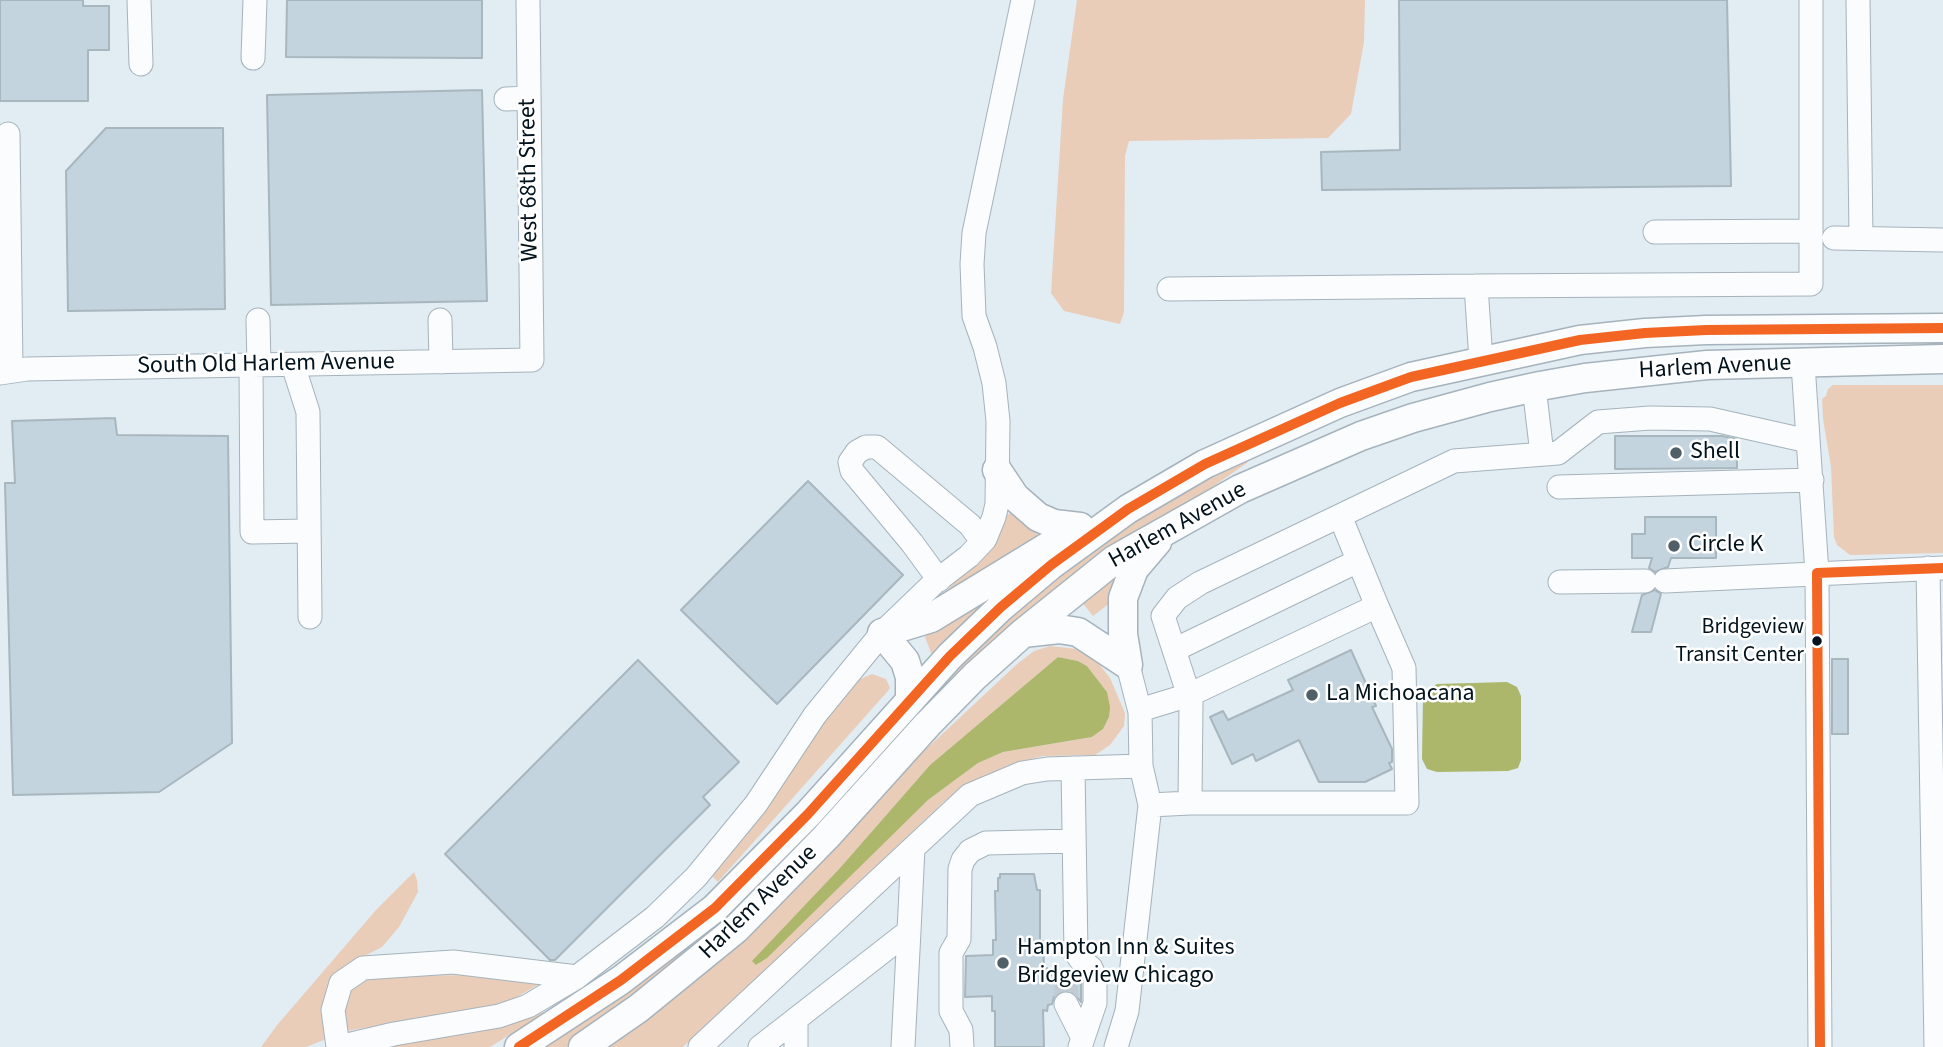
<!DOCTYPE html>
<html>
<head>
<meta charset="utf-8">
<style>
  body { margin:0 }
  canvas { display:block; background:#e1ecf3 }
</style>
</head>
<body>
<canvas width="1943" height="1047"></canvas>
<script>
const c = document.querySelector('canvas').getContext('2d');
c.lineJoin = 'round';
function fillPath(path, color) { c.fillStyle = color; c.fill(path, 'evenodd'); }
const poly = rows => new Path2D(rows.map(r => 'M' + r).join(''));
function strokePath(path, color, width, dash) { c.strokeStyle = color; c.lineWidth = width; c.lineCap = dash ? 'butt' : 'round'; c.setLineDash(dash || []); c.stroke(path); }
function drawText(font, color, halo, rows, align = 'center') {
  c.font = font + ' "Source Sans 3",sans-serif'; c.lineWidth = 5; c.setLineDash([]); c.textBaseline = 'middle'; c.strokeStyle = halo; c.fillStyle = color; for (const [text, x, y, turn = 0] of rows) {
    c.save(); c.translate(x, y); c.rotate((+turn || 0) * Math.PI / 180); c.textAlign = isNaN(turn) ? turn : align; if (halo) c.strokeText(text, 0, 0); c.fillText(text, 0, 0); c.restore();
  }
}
const green = poly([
  [1077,0,1365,0,1364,42,1351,114,1328,138,1129,141,1125,156,1124,312,1120,324,1064,311,1051,293,1063,99],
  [1833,385,1943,385,1943,553,1850,555,1837,545,1834,537,1831,467,1823,419,1822,399,1826,396,1828,389],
  [1246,458,1247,463,1208,490,1119,544,721,927,607,1018,566,1047,546,1047,626,991,966,656,1049,583,1139,519],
  [1012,513,1037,531,1037,539,952,595,948,589,983,557,1005,515],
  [1112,577,1116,581,1110,603,1093,616,1081,601],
  [1006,585,936,654,931,653,925,637,928,634],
  [1050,646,1077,649,1099,664,1110,678,1125,713,1124,726,1110,745,1095,755,1042,756,1009,765,976,780,946,800,683,1047,603,1047,755,926,831,851,892,781,1016,665,1034,651],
  [1058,657,1078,661,1087,666,1107,692,1109,717,1103,729,1092,737,1003,752,978,763,928,800,757,965,753,961,840,868,930,765],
  [872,674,886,679,890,688,887,692,718,882,712,876,753,824,826,717,858,680],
  [414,872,417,880,418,892,399,927,382,947,351,963,329,1038,306,1047,261,1047,278,1024,376,910],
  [477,975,543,982,515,998,492,1005,347,1031,344,1013,351,988,359,980,381,976],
  [548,1011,490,1047,386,1047,409,1041,468,1034]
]);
const water = poly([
  [1058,657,1078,661,1087,666,1107,692,1110,707,1109,717,1103,729,1092,737,1003,752,978,763,928,800,767,958,756,965,752,961,840,868,930,765],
  [1507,682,1517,687,1521,696,1521,760,1518,768,1508,771,1437,772,1427,769,1422,759,1423,697,1427,690,1437,684]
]);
const building = poly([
  [0,0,83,0,83,6,109,6,109,50,88,50,88,101,0,101,0,0],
  [287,0,482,0,482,58,286,57,287,0],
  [1399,0,1727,0,1731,186,1322,190,1321,152,1400,150,1399,0],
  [482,90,487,301,271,305,267,95,482,90],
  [106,128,223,128,225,309,68,311,66,171,106,128],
  [115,418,117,435,228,436,232,743,159,792,13,795,5,483,15,483,12,421,115,418],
  [1615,436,1722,436,1737,439,1737,468,1615,469,1615,436],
  [808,481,903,575,777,704,681,610,808,481],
  [1645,517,1716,517,1716,558,1671,558,1668,567,1655,572,1649,568,1652,558,1632,558,1632,534,1645,534,1645,517],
  [1655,590,1661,594,1651,632,1632,632,1642,595,1655,590],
  [1351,650,1376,706,1372,707,1392,749,1392,762,1389,763,1392,769,1365,782,1319,782,1299,740,1256,761,1253,754,1232,764,1210,717,1223,711,1228,720,1293,690,1288,680,1351,650],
  [1832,659,1848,659,1848,734,1832,734,1832,659],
  [638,660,739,762,703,797,710,805,555,960,550,960,445,854,638,660],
  [1000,874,1034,874,1037,890,1040,890,1040,941,1043,941,1044,969,1047,968,1048,975,1077,975,1081,981,1081,1002,1073,992,1060,991,1054,997,1052,1004,1048,1005,1047,1011,1043,1010,1044,1047,995,1047,995,1011,992,1011,992,996,965,997,966,956,993,955,993,940,996,940,995,891,998,891,998,878,1000,878,1000,874]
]);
const minorTunnel = poly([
  [1066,1004,1066,975]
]);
const minor = poly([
  [139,0,141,64],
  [1858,0,1861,238],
  [253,58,255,0],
  [506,99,529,98],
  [8,134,11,371],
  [1655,232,1810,231],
  [1834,238,1943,240],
  [1169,289,1476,286],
  [258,320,259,365],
  [440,320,441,362],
  [1481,360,1476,286,1811,284,1811,0],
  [1803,364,1817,573,1820,1047],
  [251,365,252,532,309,531],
  [293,365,308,412,310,617],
  [0,373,27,369,532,360,528,0],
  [1534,387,1542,454],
  [1559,487,1812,480],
  [1928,568,1936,1047],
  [939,580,912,543,852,471,850,462,857,452,866,447,877,447,970,525,982,541],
  [1665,581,1943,568],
  [1560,582,1645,581],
  [1174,650,1358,561],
  [1140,710,1189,695,1377,606,1340,516],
  [1073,768,1076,953,1081,960,1091,968,1095,978,1095,1003,1080,1047],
  [1190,803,1407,803,1404,668,1377,606],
  [1150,805,1190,803,1191,702,1163,616,1177,598,1200,583,1454,461,1558,453,1598,422,1650,418,1710,419,1808,441],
  [909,931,913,848],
  [1066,1004,1083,1038],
  [338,1047,333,1010,341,983,363,968,453,962,577,977],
  [339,1047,394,1034,499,1016,528,1006,577,977,655,917,696,877,756,804,815,715,882,633,934,583,969,556,985,539,994,517,997,504,998,421,994,383,985,347,974,316,972,264,974,233,1023,0],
  [700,1047,970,795,1022,773,1047,769,1141,766],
  [760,1047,909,931,903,1047],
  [796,1047,796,1019],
  [962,1047,961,1030,951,1011,951,953,959,939,960,869,963,860,970,851,986,843,1074,841],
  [1116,1047,1127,1011,1150,805,1141,766,1140,712,1128,665]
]);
const major = poly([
  [997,470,1015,497,1038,517,1054,524,1080,527],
  [1023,633,1059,629,1078,632,1128,665],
  [1128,665,1123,634,1123,598,1134,569,1157,542],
  [910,700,910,677,905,661,882,633,931,618,1062,538],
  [519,1047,621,980,715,908,808,814,950,656,1001,607,1051,565,1128,509,1205,464,1340,403,1411,377,1580,340,1645,333,1706,330,1943,328],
  [583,1047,639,1008,736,929,826,837,927,725,975,676,1023,633,1114,560,1240,489,1361,436,1413,418,1490,397,1540,386,1585,378,1707,365,1943,359]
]);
const bus1 = poly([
  [519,1047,621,980,715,908,808,814,950,656,1001,607,1051,565,1128,509,1205,464,1340,403,1411,377,1580,340,1645,333,1706,330,1943,328],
  [1820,1047,1817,573,1943,568]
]);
const markers = [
  [1676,453,7,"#505f68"],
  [1674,546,7,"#505f68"],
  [1817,641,6,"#02131d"],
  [1312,695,7,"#505f68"],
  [1003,963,7,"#505f68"]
];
const busNames = [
  ["Bridgeview",1804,628],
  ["Transit Center",1804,656]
];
const streetNames = [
  ["West 68th Street",530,180,-91],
  ["South Old Harlem Avenue",266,365,-1],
  ["Harlem Avenue",1715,368,-3],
  ["Harlem Avenue",1178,526,-29],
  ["Harlem Avenue",759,903,-44]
];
const poiNames = [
  ["Shell",1690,453],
  ["Circle K",1688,546],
  ["La Michoacana",1326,695],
  ["Hampton Inn & Suites",1017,949],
  ["Bridgeview Chicago",1017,977]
];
fillPath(green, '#eacdb9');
fillPath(water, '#acb76b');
fillPath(building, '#c4d4de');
strokePath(building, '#a8b6be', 2);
strokePath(minorTunnel, '#c0cbd3', 23, [23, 11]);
strokePath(minor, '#a6b3bc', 25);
strokePath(major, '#a6b3bc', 31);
strokePath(minor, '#fafcfd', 23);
strokePath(major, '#fafcfd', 28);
strokePath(bus1, '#f26522', 10);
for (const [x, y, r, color] of markers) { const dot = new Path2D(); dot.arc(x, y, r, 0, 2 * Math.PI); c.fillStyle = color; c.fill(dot); strokePath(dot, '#fff', 2.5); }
drawText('22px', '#02131d', '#fff', busNames, 'right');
drawText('24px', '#02131d', '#fff', streetNames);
drawText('24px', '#02131d', '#fff', poiNames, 'left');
</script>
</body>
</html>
